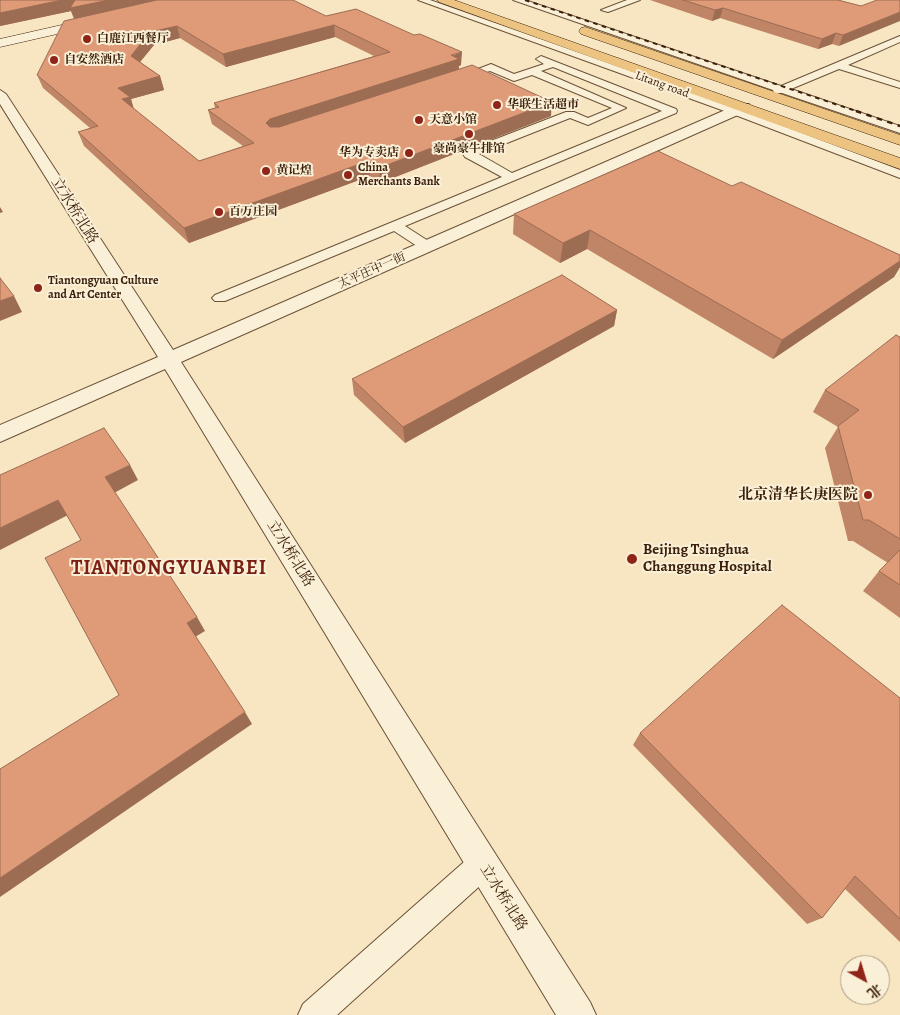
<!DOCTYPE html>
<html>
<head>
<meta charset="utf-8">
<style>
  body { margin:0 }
  #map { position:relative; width:900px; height:1015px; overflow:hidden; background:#f7e6c1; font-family:Alegreya,"Noto Serif SC",serif }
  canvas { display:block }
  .north { position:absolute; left:840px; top:955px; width:50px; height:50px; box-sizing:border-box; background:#faefd7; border:1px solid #ae9c85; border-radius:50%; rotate:141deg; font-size:14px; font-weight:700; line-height:20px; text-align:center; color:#3c200b }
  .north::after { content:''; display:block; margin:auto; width:18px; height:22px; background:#8f2418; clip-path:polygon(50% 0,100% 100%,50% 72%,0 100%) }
</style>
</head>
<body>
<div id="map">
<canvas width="900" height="1015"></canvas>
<div class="north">北</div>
</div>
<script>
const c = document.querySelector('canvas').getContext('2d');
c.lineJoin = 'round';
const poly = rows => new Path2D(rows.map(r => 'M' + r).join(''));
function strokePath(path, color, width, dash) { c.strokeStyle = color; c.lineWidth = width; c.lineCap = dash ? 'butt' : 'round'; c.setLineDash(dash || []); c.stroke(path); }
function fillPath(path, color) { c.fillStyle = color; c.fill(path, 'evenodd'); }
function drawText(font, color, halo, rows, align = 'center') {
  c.font = font + ' Alegreya,"Noto Serif SC",serif'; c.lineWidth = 4; c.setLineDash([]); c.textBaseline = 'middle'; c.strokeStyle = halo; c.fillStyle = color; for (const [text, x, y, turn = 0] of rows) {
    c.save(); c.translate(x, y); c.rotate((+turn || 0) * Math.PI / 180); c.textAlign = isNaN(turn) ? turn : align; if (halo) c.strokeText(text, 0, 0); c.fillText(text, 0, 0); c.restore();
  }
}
const minor = poly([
  [418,0,430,0,738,109,900,170,900,178,730,113,418,0],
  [513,0,525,0,781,86,900,36,900,42,848,65,900,82,900,88,839,69,791,89,900,126,900,133,782,93,774,93,773,90,513,0],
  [627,0,640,0,608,12,601,10,627,0],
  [541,56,676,109,677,111,676,113,405,226,433,244,435,247,433,250,423,250,394,231,225,301,215,301,212,298,215,295,502,177,465,157,463,154,465,151,566,112,574,112,588,118,612,108,532,75,514,81,490,71,457,82,452,79,491,64,514,74,544,64,536,59,541,56],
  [553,67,662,111,512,173,479,154,570,118,588,125,626,108,541,71,553,67],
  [483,850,493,854,497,864,493,874,337,1015,298,1015,303,1004,473,854,483,850]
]);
const tertiary = poly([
  [0,90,6,94,173,350,739,104,749,104,750,107,749,110,181,362,590,1002,596,1015,556,1015,165,369,0,442,0,425,158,357,0,104,0,90]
]);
const secondary = poly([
  [97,17,101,18,103,21,101,24,0,47,0,39,97,17]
]);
const primary = poly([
  [437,0,454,0,900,158,900,169,439,2,437,0],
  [585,27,900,135,900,145,581,34,579,31,581,28,585,27]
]);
const railFar1 = poly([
  [525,0,859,112]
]);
const rail = poly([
  [856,111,900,126]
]);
const wall = poly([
  [0,0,326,16,461,65,459,66,459,69,551,116,380,183,370,176,189,243,84,146,78,132,90,128,43,88,37,75,74,19,71,11,0,26],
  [335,37,374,56,214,103,215,108,208,110,212,124,243,146,199,161,134,109,131,99,164,90,160,76,140,62,154,45,180,38,226,67],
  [650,0,838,0,861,6,839,46,832,44,818,49,720,18,712,21],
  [732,186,900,255,900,267,894,277,773,359,587,249,560,263,513,234,514,214],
  [617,310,614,326,405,443,354,395,352,379],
  [900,337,900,618,863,591,879,571,888,563,853,541,848,541,825,448,838,427,813,412,825,390],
  [900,698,900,942,845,889,822,918,807,924,633,745,640,733]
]);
const shadedWall = poly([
  [62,0,166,0,75,20,71,11,0,26,0,13],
  [723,8,720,18,712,21,715,10],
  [900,12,900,21,839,46,843,35],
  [334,25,335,37,226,67,223,54],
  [177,26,180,38,154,45,135,68,131,56,150,32],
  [836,33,832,44,818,49,822,39],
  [462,52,461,65,459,66,459,72,269,137,266,123,270,119],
  [160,76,164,90,131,99,134,111,126,113,118,88],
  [552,102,551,116,380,183,379,168],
  [368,161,370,176,189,243,184,228],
  [0,207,3,212,0,213],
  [590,230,587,249,560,263,563,243],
  [900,261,900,267,894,277,773,359,782,340],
  [14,296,22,312,0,321,0,301],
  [617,310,614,326,405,443,403,427],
  [130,465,138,480,114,493,105,477],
  [58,500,68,515,0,550,0,528],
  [197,617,205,631,195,637,187,623],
  [245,712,252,724,0,897,0,878]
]);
const building = poly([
  [0,0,62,0,0,13,0,0],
  [75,0,109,0,70,8,75,0],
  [157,0,293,0,326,16,356,9,414,35,420,34,462,52,451,55,459,59,270,119,266,123,270,127,279,127,472,65,552,102,379,168,368,161,184,228,78,132,98,126,37,75,64,21,157,0],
  [334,25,390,52,214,103,219,107,208,110,254,143,199,161,122,99,130,97,118,88,160,76,131,56,150,32,177,26,223,54,334,25],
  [683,0,838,0,861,6,877,0,900,0,900,12,843,35,836,33,822,39,723,8,715,10,683,0],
  [658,151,732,186,741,182,900,255,900,261,782,340,590,230,563,243,514,214,658,151],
  [562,275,617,310,403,427,352,379,562,275],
  [0,278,14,296,0,301,0,278],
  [896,335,900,337,900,539,869,520,863,520,838,426,859,410,825,390,896,335],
  [104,428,130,465,105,477,197,617,187,623,245,712,0,878,0,769,119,695,45,558,81,540,58,500,0,528,0,475,104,428],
  [900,550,900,585,879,571,900,550],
  [782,605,900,698,900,919,855,876,822,918,640,733,782,605]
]);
const markers = [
  [87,39,5,"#8f2418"],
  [54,60,5,"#8f2418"],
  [497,105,5,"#8f2418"],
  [419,120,5,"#8f2418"],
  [469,134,5,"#8f2418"],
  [409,153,5,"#8f2418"],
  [266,171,5,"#8f2418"],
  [348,175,5,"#8f2418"],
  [219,212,5,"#8f2418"],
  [38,288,5,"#8f2418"],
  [868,495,5,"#8f2418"],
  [632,559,6,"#8f2418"]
];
const farPoinames = [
  ["白鹿江西餐厅",97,39],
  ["自安然酒店",64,60],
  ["华联生活超市",507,105],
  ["天意小馆",429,120],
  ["豪尚豪牛排馆",469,149,"center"],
  ["华为专卖店",399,153,"right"],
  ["China",358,168],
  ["Merchants Bank",358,182],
  ["黄记煌",276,171],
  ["百万庄园",229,212],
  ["Tiantongyuan Culture",48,281],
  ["and Art Center",48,295]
];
const farStreetnames = [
  ["Litang road",662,85,20],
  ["太平庄中一街",372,271,-24]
];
const streetNames = [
  ["立水桥北路",74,211,58],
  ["立水桥北路",290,554,58],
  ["立水桥北路",503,898,58]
];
const poiNames = [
  ["北京清华长庚医院",858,495],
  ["Beijing Tsinghua",643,550,"left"],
  ["Changgung Hospital",643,567,"left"]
];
const districtNames = [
  ["TIANTONGYUANBEI",169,569]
];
strokePath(minor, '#6b5238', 2);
strokePath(tertiary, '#6b5238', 2);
strokePath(secondary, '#3c200b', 1);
strokePath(primary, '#3c200b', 1);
fillPath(minor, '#faefd7');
fillPath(tertiary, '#faefd7');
fillPath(secondary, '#faefd7');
fillPath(primary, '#ecc380');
strokePath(railFar1, '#3c200b', 2, [4.5, 4.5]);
strokePath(rail, '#3c200b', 2.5, [5.5, 5.5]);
fillPath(wall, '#c08566');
fillPath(shadedWall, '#9c6c53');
fillPath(building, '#df9b77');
strokePath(building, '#9c6c53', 1);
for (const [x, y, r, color] of markers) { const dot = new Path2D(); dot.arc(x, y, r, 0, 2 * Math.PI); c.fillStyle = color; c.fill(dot); strokePath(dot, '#faefd7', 2); }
drawText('bold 12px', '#3c200b', '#faefd7', farPoinames, 'left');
drawText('12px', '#3c200b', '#faefd7', farStreetnames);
drawText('15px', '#3c200b', '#faefd7', streetNames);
drawText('bold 15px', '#3c200b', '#faefd7', poiNames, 'right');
c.letterSpacing = '1px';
drawText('bold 20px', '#7a1f14', '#faefd7', districtNames);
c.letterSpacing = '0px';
</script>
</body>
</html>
